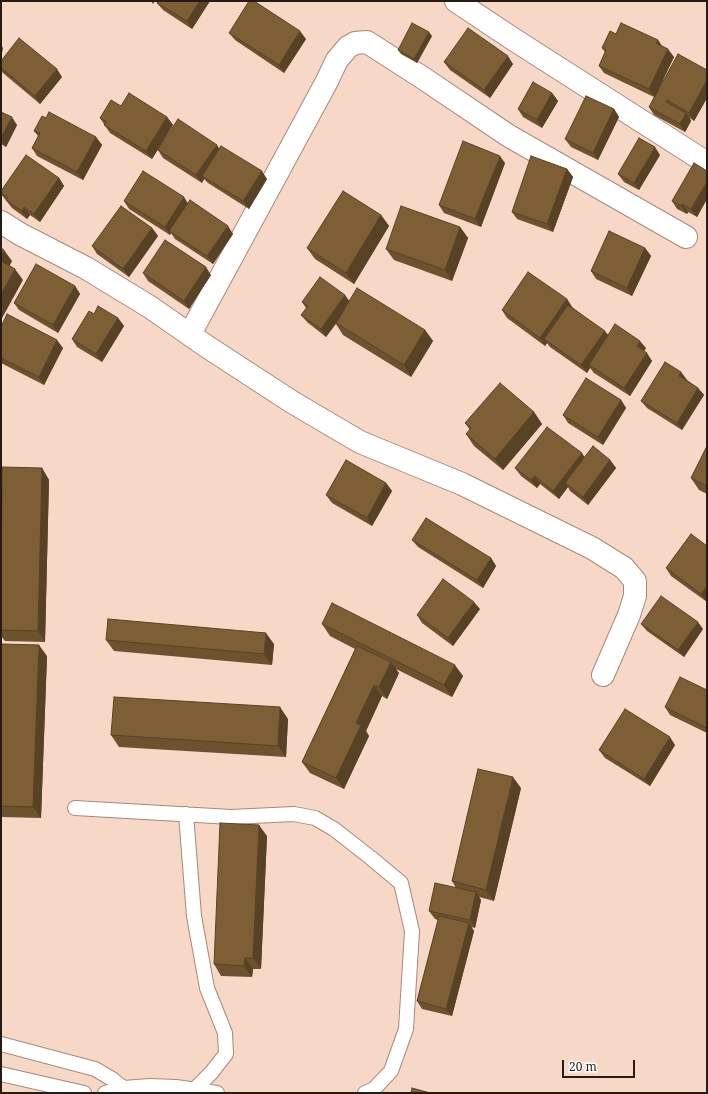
<!DOCTYPE html>
<html>
<head>
<meta charset="utf-8">
<style>
  body { margin:0 }
  #map { position:relative; width:708px; height:1094px; overflow:hidden; background:#f7d8c6; font-family:"Noto Serif",serif }
  canvas { display:block }
  .frame { position:absolute; inset:0; border:2px solid #271c15; pointer-events:none }
  .scale { position:absolute; left:562px; top:1060px; width:73px; height:18px; box-sizing:border-box; border:2px solid #271c15; border-top:0; padding-left:5px; font-size:12px; line-height:14px; white-space:nowrap; color:#271c15; -webkit-text-stroke:3px #fff; paint-order:stroke }
</style>
</head>
<body>
<div id="map">
<canvas width="708" height="1094"></canvas>
<div class="frame"></div>
<div class="scale">20 m</div>
</div>
<script>
const c = document.querySelector('canvas').getContext('2d');
c.lineJoin = 'round';
const poly = rows => new Path2D(rows.map(r => 'M' + r).join(''));
function strokePath(path, color, width, dash) { c.strokeStyle = color; c.lineWidth = width; c.lineCap = dash ? 'butt' : 'round'; c.setLineDash(dash || []); c.stroke(path); }
function fillPath(path, color) { c.fillStyle = color; c.fill(path, 'evenodd'); }
const service = poly([
  [75,808,231,817,294,814,315,818,334,829,371,858,401,883,412,931,406,1029,391,1071,374,1089,365,1093],
  [186,814,194,916,207,988,225,1033,226,1054,211,1073,195,1089],
  [1,1044,95,1069,112,1079,123,1088],
  [1,1074,84,1093],
  [105,1093,123,1088,150,1086,176,1087,217,1093]
]);
const minor = poly([
  [456,1,513,39,707,163],
  [1,222,20,234,86,268,150,307,206,346,292,402,360,442,462,484,592,548,624,568,635,581,635,596,629,615,603,675],
  [190,334,326,83,337,60,348,47,355,43,367,42,423,78,509,136,686,237]
]);
const wall = poly([
  [158,1,210,1,192,29,163,10,157,3],
  [229,33,306,39,284,73,235,40],
  [616,34,658,40,662,46,674,57,658,90,707,70,707,98,694,121,690,118,691,121,685,132,654,115,649,107,654,97,604,73,599,66,605,52,602,48],
  [432,36,417,63,401,54,398,50],
  [1,61,62,77,40,104,3,73,1,70],
  [444,62,513,64,490,98,450,70],
  [552,93,558,101,542,128,523,117,518,109],
  [121,106,167,117,173,125,152,159,110,133,100,118],
  [614,109,619,117,598,160,571,147,565,139],
  [1,112,17,125,6,147,1,144],
  [46,118,96,137,102,145,83,180,37,156,32,148,38,136,34,131],
  [219,148,267,179,249,209,208,183,204,179,202,183,163,158,158,150],
  [660,155,639,190,624,182,618,174],
  [505,163,481,227,444,213,439,205],
  [567,169,573,177,553,232,517,219,512,212],
  [707,171,707,199,697,217,688,212,687,214,677,209,672,201],
  [59,178,64,186,40,222,30,215,27,219,12,208,1,194,1,191],
  [124,201,188,203,233,234,213,264,175,239,171,233,170,235,129,209],
  [381,215,389,226,354,284,315,259,307,248],
  [460,227,468,238,452,281,394,260,386,249],
  [152,228,158,236,129,277,97,254,92,246],
  [645,248,651,256,632,296,596,279,591,271],
  [143,273,211,275,189,309,148,281],
  [75,286,80,294,58,333,19,310,14,303],
  [567,299,572,307,608,335,646,348,644,351,652,361,630,396,594,373,590,368,587,373,550,347,547,343,545,346,507,318,502,310],
  [349,301,425,330,433,341,411,377,343,335,336,324,326,337,307,322,301,315,306,308,302,302],
  [94,314,118,318,124,326,102,362,77,347,72,339],
  [1,327,63,348,44,385,1,363],
  [681,372,687,380,698,388,704,395,682,430,647,408,641,401],
  [621,400,626,408,603,445,568,423,563,415],
  [534,412,542,424,503,470,474,446,466,434,470,430,465,423],
  [707,446,707,494,699,490,691,478],
  [584,457,610,460,616,468,588,505,570,491,568,487,559,499,540,484,537,488,521,476,515,468],
  [42,468,49,480,45,642,5,641,1,636,1,487],
  [386,483,392,491,372,526,332,503,326,495],
  [691,534,707,602,671,576,666,568],
  [412,540,491,558,496,566,483,588,418,547],
  [480,609,453,646,422,623,417,615],
  [322,624,463,676,452,697,396,669,399,673,387,699,382,696,366,731,369,736,344,789,310,773,302,762,355,649,330,636],
  [641,624,703,629,684,657,647,631],
  [106,640,274,644,272,665,114,651],
  [1,644,47,656,41,818,2,817,1,815],
  [707,690,707,733,670,715,665,707],
  [288,719,286,757,119,747,111,735],
  [675,745,650,786,605,758,599,750],
  [521,788,494,901,479,897,481,900,475,928,471,927,474,931,452,1016,422,1009,417,1001,438,920,435,919,429,911,456,888,452,881],
  [267,836,261,969,253,969,252,977,221,976,214,964]
]);
const shadedWall = poly([
  [151,1,155,1,153,4],
  [200,1,210,1,192,29,187,21],
  [300,31,306,39,284,73,279,65],
  [429,32,432,36,417,63,414,59],
  [658,40,663,48,656,43],
  [1,45,3,48,1,58],
  [668,49,674,57,655,97,649,89],
  [508,56,513,64,490,98,484,90],
  [57,69,62,77,40,104,35,96],
  [707,80,707,98,694,121,689,113],
  [552,93,558,101,542,128,537,120],
  [614,109,619,117,598,160,593,153],
  [686,113,691,121,685,132,680,124],
  [12,117,17,125,6,147,1,140,1,138],
  [167,117,173,125,152,159,146,151],
  [96,137,102,145,83,180,77,172],
  [217,145,222,153,202,176,204,179,202,183,196,175],
  [655,147,660,155,639,190,634,183],
  [500,156,505,163,481,227,475,219],
  [567,169,573,177,553,232,547,224],
  [262,171,267,179,249,209,243,201],
  [59,178,64,186,40,222,34,214],
  [707,182,707,199,697,217,691,209],
  [184,197,189,205,169,231,171,233,170,235,165,227],
  [682,204,688,212,687,214,681,206],
  [24,207,30,215,27,219,22,211],
  [381,215,389,226,354,284,346,273],
  [228,226,233,234,213,264,207,256],
  [460,227,468,238,452,281,445,270],
  [152,228,158,236,129,277,123,269],
  [645,248,651,256,632,296,627,288],
  [4,250,12,261,7,271,1,263,1,256],
  [206,267,211,275,189,309,184,301],
  [15,269,23,280,1,320,1,294],
  [75,286,80,294,58,333,53,325],
  [345,295,350,302,326,337,321,329],
  [567,299,572,307,544,339,547,343,545,346,540,338],
  [118,318,124,326,102,362,96,354],
  [425,330,433,341,411,377,404,365],
  [605,331,611,339,589,365,590,368,587,373,581,365],
  [57,340,63,348,44,385,39,377],
  [640,341,646,348,642,354,637,346],
  [647,353,652,361,630,396,624,388],
  [681,372,687,380,685,384,679,376],
  [698,388,704,395,682,430,677,423],
  [621,400,626,408,603,445,598,437],
  [534,412,542,424,503,470,495,459],
  [582,453,587,461,565,483,568,487,559,499,553,491],
  [610,460,616,468,588,505,583,497],
  [42,468,49,480,45,642,38,631],
  [535,476,540,484,537,488,531,480],
  [386,483,392,491,372,526,367,518],
  [491,558,496,566,483,588,477,580],
  [707,586,707,602,701,594],
  [474,602,480,609,453,646,448,638],
  [698,622,703,629,684,657,678,650],
  [266,633,274,644,272,665,264,654],
  [39,645,47,656,41,818,33,807],
  [391,662,399,673,387,699,379,687],
  [455,665,463,676,452,697,444,685],
  [374,685,382,696,366,731,369,736,344,789,336,778,356,723],
  [280,707,288,719,286,757,278,746],
  [670,737,675,745,650,786,644,779],
  [513,777,521,788,494,901,486,890],
  [259,825,267,836,261,969,253,958],
  [476,892,481,900,475,928,470,920],
  [469,923,474,931,452,1016,446,1009],
  [245,958,253,969,252,977,244,966]
]);
const building = poly([
  [158,1,200,1,187,21,157,3,158,1],
  [249,1,254,1,300,31,279,65,229,33,249,1],
  [412,23,429,32,414,59,398,50,412,23],
  [621,23,658,40,656,43,668,49,649,89,599,66,606,50,602,48,610,31,616,34,621,23],
  [468,28,508,56,484,90,444,62,468,28],
  [19,38,57,69,35,96,1,68,1,61,19,38],
  [678,54,707,70,707,80,689,113,667,100,666,102,686,113,680,124,649,107,678,54],
  [533,82,552,93,537,120,518,109,533,82],
  [129,93,167,117,146,151,104,125,107,122,100,118,111,100,121,106,129,93],
  [586,96,614,109,593,153,565,139,586,96],
  [1,112,12,117,1,138,1,112],
  [49,112,96,137,77,172,32,148,40,133,34,131,42,116,46,118,49,112],
  [178,119,217,145,196,175,158,150,178,119],
  [639,138,655,147,634,183,618,174,639,138],
  [463,141,500,156,475,219,439,205,463,141],
  [221,146,262,171,243,201,202,176,221,146],
  [26,155,59,178,34,214,24,207,22,211,6,200,8,198,1,193,1,191,26,155],
  [531,156,567,169,547,224,512,212,531,156],
  [694,163,707,171,707,182,691,209,682,204,681,206,672,201,694,163],
  [143,171,184,197,165,227,124,201,143,171],
  [343,191,381,215,346,273,307,248,343,191],
  [190,200,228,226,207,256,169,231,190,200],
  [121,206,152,228,123,269,92,246,121,206],
  [401,206,460,227,445,270,386,249,401,206],
  [609,231,645,248,627,288,591,271,609,231],
  [165,240,206,267,184,301,143,273,165,240],
  [1,248,4,250,1,256,1,248],
  [1,261,15,269,1,294,1,261],
  [36,264,75,286,53,325,14,303,36,264],
  [528,272,567,299,540,338,502,310,528,272],
  [320,277,345,295,321,329,301,315,308,306,302,302,320,277],
  [357,288,425,330,404,365,336,323,357,288],
  [568,305,605,331,581,365,544,339,568,305],
  [98,306,118,318,96,354,72,339,89,311,94,314,98,306],
  [7,314,57,340,39,377,1,358,1,327,7,314],
  [615,324,640,341,637,346,647,353,624,388,589,365,615,324],
  [665,362,681,372,679,376,698,388,677,423,641,401,665,362],
  [586,378,621,400,598,437,563,415,586,378],
  [500,383,534,412,495,459,466,434,471,428,465,423,500,383],
  [547,427,582,453,553,491,535,476,531,480,515,468,547,427],
  [593,446,610,460,583,497,565,483,593,446],
  [707,446,707,486,691,478,707,446],
  [346,460,386,483,367,518,326,495,346,460],
  [2,467,42,468,38,631,1,630,2,467],
  [426,518,491,558,477,580,412,540,426,518],
  [691,534,707,546,707,586,701,594,666,568,691,534],
  [443,579,474,602,448,638,417,615,443,579],
  [661,596,698,622,678,650,641,624,661,596],
  [332,603,455,665,444,685,322,624,332,603],
  [108,619,266,633,264,654,106,640,108,619],
  [1,644,39,645,33,807,1,806,1,644],
  [357,646,391,662,379,687,374,685,356,723,361,725,336,778,302,762,357,646],
  [680,677,707,690,707,728,665,707,680,677],
  [114,697,280,707,278,746,111,735,114,697],
  [625,709,670,737,644,779,599,750,625,709],
  [478,769,513,777,486,890,452,881,478,769],
  [220,823,259,825,253,958,245,958,244,966,214,964,220,823],
  [435,883,476,892,470,920,429,911,435,883],
  [439,916,469,923,446,1009,417,1001,439,916],
  [412,1088,430,1093,411,1093,412,1088]
]);
strokePath(service, '#a68a79', 16);
strokePath(minor, '#a68a79', 24);
strokePath(service, '#fff', 14);
strokePath(minor, '#fff', 22);
fillPath(wall, '#6c522e');
fillPath(shadedWall, '#584225');
fillPath(building, '#7e5f35');
strokePath(building, '#584225', 1);
</script>
</body>
</html>
